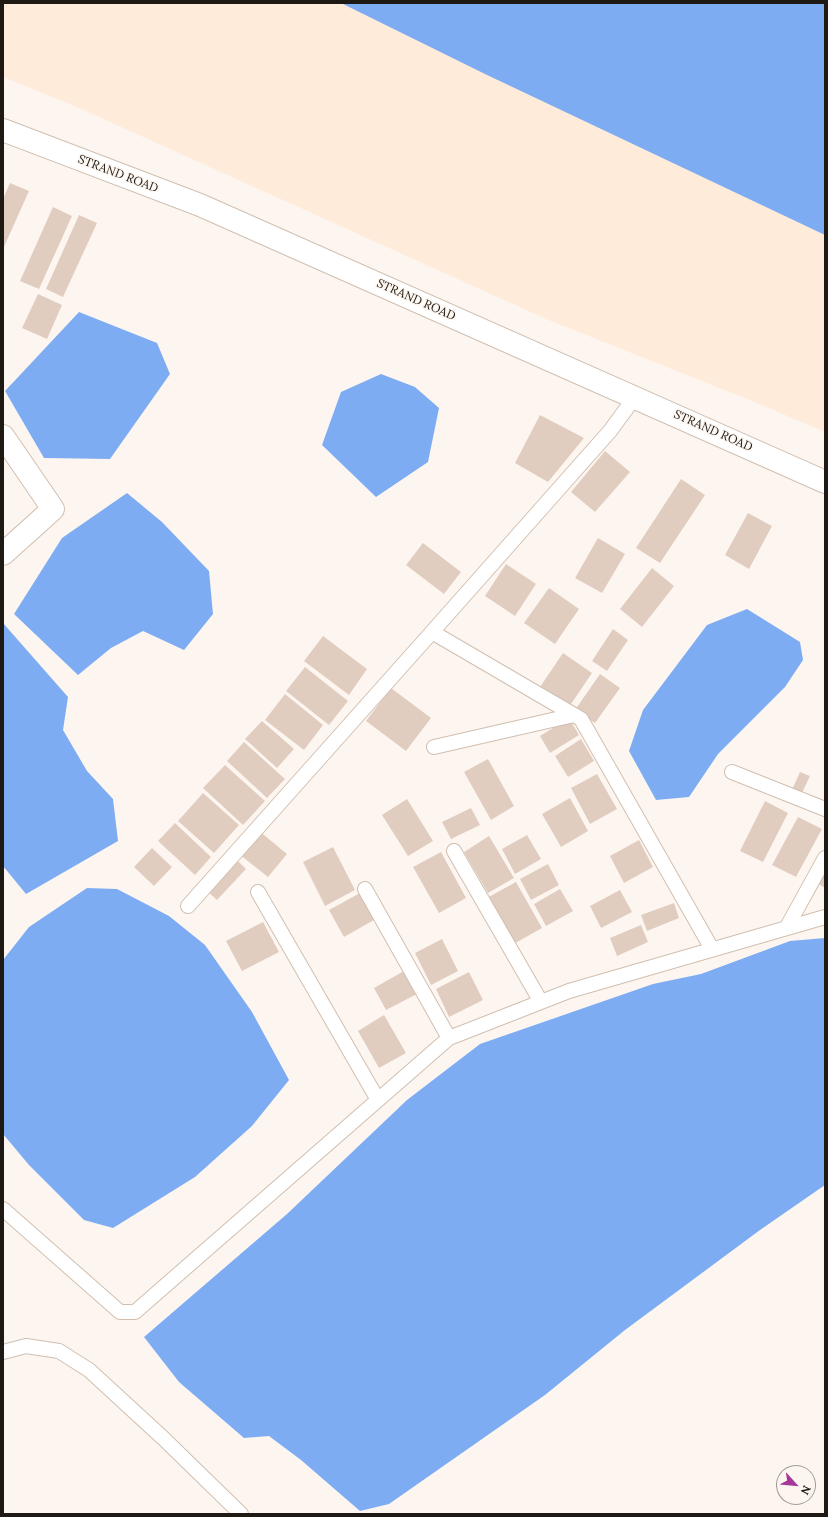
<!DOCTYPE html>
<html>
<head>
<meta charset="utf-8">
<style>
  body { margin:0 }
  #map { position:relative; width:828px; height:1517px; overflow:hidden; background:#fdf6f0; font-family:Lora,serif }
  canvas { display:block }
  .frame { position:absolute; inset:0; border:4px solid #1f1913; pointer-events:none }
  .north { position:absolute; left:776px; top:1465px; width:40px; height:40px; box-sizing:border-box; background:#fdf6f0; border:1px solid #a49e98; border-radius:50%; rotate:117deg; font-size:11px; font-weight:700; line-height:16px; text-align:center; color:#1f1913 }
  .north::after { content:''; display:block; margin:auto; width:14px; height:18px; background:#a53898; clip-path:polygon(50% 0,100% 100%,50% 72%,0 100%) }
</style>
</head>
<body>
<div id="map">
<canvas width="828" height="1517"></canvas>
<div class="frame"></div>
<div class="north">N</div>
</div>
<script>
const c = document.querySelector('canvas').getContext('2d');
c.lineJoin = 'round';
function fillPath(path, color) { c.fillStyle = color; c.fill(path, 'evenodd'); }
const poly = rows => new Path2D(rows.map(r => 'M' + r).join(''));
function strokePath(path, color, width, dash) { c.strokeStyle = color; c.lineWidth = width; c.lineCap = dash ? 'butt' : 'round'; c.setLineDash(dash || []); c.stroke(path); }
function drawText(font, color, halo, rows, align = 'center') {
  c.font = font + ' Lora,serif'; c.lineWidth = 3; c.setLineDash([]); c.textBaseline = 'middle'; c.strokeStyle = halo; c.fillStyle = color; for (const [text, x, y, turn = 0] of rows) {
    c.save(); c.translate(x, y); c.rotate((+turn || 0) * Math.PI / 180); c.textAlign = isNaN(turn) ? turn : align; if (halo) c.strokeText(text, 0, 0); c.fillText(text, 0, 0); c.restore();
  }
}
const built = poly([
  [3,3,825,3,825,432,752,401,546,319,77,107,3,77]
]);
const water = poly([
  [341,3,825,3,825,235,485,74],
  [79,312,157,343,170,374,110,459,44,458,5,391],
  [381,374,415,387,439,408,428,462,376,497,322,445,341,392],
  [127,493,162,522,209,571,213,614,184,650,143,631,111,648,78,675,14,614,62,538],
  [747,609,800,642,803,660,785,687,718,754,689,797,656,800,629,751,643,710,707,625],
  [3,623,68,697,63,730,87,771,113,799,118,841,26,894,3,866],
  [87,888,117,889,169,916,205,945,252,1012,289,1080,252,1126,195,1177,113,1228,84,1220,29,1165,3,1134,3,960,29,927],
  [825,938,825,1185,760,1230,625,1330,545,1395,389,1504,360,1511,301,1460,269,1436,244,1438,179,1382,144,1337,287,1214,407,1100,480,1044,653,984,701,974,790,941]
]);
const building = poly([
  [10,183,29,191,3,249,3,199],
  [53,207,72,216,39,289,20,281],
  [79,215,97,223,63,297,46,289],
  [38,294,62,305,47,339,22,328],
  [540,415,584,438,548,482,515,463],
  [605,451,630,472,595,512,571,492],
  [681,479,705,495,660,563,636,548],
  [748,513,772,526,749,569,725,555],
  [598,538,625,554,602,593,575,578],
  [423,543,461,572,444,594,406,565],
  [506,564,536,584,515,616,485,596],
  [652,568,674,586,642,627,620,609],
  [549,588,579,609,555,644,524,623],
  [613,629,628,640,607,671,592,661],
  [323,636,367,669,349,695,304,661],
  [563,653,592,673,569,707,540,687],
  [305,667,348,701,329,725,286,691],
  [600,674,620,688,595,723,575,710],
  [391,688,431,718,406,751,366,721],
  [285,694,323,725,304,750,265,720],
  [569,718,579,735,550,753,540,736],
  [262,721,294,749,277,768,245,739],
  [581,739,594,761,568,777,555,756],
  [244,742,285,779,267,798,227,761],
  [488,759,514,806,491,820,464,772],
  [225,765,265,801,243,825,203,788],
  [800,772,810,776,800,797,791,792],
  [597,774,617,809,590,824,571,788],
  [203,793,239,825,214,853,178,821],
  [570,798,588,831,561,847,542,814],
  [407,799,433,841,408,856,382,815],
  [765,801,788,813,763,862,740,851],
  [471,808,480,825,451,839,442,822],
  [798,817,822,829,796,877,772,865],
  [175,823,211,857,195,875,158,841],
  [258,830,287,854,268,877,239,854],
  [527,835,541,859,515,874,502,849],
  [489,836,514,878,488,893,464,852],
  [639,840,653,867,624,883,610,856],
  [333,847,355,890,325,906,303,862],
  [152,848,172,867,154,886,134,867],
  [441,852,466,898,439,913,413,867],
  [236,859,246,869,217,900,206,890],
  [548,864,559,885,531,900,520,879],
  [825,865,825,888,815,882],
  [516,882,542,928,510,946,485,899],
  [560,889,573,911,546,926,534,904],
  [620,890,632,912,601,928,590,906],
  [360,893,374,920,344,937,329,910],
  [674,903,679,918,647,931,641,915],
  [263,922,279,952,242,971,226,941],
  [641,925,648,942,617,956,610,938],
  [442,939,458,971,431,985,415,953],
  [404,971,417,994,386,1010,374,988],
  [469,972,483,1000,449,1017,436,989],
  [384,1015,406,1053,379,1068,358,1031]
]);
const service = poly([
  [432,632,581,719,712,949],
  [434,747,574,715],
  [732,772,825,809],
  [454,851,541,1002],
  [365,889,449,1038],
  [258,892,378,1100],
  [188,906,432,632,610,431,635,397],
  [787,927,825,858],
  [3,1209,120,1312,135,1312,449,1038,569,991,825,917],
  [3,1352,26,1346,59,1351,89,1370,163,1438,241,1514]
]);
const minor = poly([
  [3,436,53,509,3,554]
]);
const tertiary = poly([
  [3,130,200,205,825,482]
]);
const streetNames = [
  ["STRAND ROAD",118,174,21],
  ["STRAND ROAD",416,300,24],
  ["STRAND ROAD",713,431,24]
];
fillPath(built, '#feebda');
fillPath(water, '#7eacf3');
fillPath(building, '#e1cdc0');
strokePath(service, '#d0bfb0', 16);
strokePath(minor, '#d0bfb0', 24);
strokePath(tertiary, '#d0bfb0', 24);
strokePath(service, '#fff', 14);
strokePath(minor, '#fff', 22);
strokePath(tertiary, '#fff', 22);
drawText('12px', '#1f1913', '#fdf6f0', streetNames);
</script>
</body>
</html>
